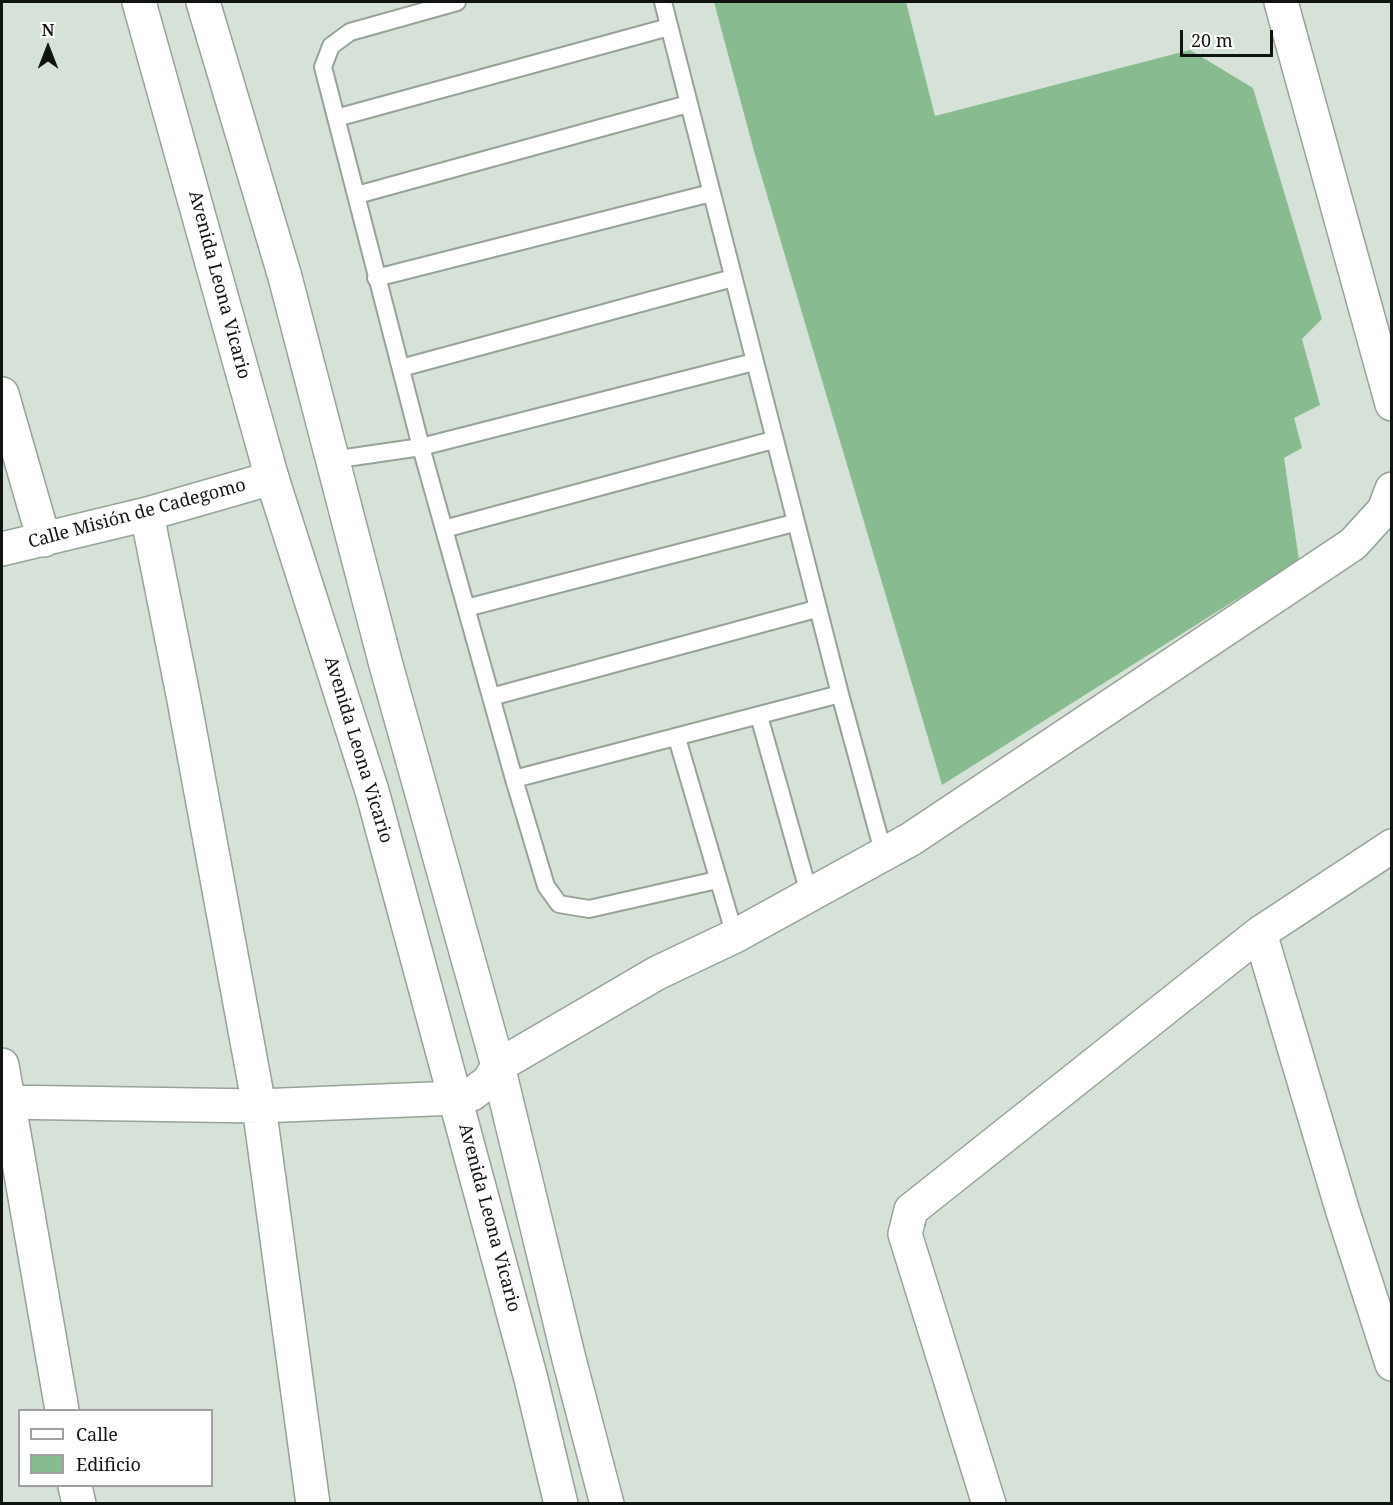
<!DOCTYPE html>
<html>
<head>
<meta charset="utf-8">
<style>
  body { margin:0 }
  #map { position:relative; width:1393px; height:1505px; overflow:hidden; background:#d6e2d7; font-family:"Noto Serif",serif }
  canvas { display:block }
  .frame { position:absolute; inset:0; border:3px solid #101410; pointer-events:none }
  .legend { position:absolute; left:18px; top:1409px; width:195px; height:78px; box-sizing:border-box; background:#fff; border:2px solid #9fa19f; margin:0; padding:8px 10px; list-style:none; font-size:18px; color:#101410 }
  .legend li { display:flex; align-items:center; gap:12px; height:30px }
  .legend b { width:30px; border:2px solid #9fa19f }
  .north { position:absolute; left:18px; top:18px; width:60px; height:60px; -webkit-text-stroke:4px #fff; paint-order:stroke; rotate:0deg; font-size:16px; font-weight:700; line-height:24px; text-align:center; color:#101410 }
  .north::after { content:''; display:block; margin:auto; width:21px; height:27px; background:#101410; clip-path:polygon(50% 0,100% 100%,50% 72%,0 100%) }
  .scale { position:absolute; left:1180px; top:30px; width:93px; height:27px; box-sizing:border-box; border:3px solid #101410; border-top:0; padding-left:8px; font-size:18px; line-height:21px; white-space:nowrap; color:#101410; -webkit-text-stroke:4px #fff; paint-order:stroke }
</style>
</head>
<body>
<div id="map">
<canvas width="1393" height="1505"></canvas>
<div class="frame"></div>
<ul class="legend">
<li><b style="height:8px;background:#fff"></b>Calle</li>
<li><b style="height:16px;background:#89bb90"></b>Edificio</li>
</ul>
<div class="north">N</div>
<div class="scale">20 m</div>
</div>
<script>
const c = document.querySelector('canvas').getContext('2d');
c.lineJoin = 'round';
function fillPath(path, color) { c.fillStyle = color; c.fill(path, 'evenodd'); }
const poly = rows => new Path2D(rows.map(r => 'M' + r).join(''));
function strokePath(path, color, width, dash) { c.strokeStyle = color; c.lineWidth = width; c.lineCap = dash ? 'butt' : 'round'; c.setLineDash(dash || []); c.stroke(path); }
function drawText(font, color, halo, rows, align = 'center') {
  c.font = font + ' "Noto Serif",serif'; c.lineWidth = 6; c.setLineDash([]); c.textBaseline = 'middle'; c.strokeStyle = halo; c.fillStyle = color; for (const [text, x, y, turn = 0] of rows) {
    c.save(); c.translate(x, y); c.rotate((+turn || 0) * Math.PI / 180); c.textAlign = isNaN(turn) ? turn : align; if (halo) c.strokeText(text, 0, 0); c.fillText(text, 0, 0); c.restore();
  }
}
const building = poly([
  [714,2,906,2,935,116,1190,50,1253,88,1322,319,1302,339,1320,405,1294,418,1302,448,1284,458,1299,560,942,785,754,151]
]);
const service = poly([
  [457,2,350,32,331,46,323,67,421,447,514,779,840,694,663,2],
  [336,118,669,27],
  [357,195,688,104],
  [376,278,711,193],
  [401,368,733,278],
  [332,460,421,447,754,362],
  [444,529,773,440],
  [466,608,794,523],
  [840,694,884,855],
  [491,697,816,609],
  [759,716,810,897],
  [677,738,735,936],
  [514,779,546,886,559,904,589,909,717,880]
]);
const minor = poly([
  [1281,2,1392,404],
  [2,394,44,540],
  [147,514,184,700,259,1106,313,1504],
  [2,549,147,514,272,478],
  [1260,933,1343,1212,1392,1364],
  [2,1065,62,1410],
  [2,1102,259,1106,456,1098,472,1094,489,1081,498,1066,657,973,735,936,911,839,1353,544,1384,510,1392,489],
  [75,1486,79,1504],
  [989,1504,905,1234,911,1210,1260,933,1392,846]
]);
const tertiary = poly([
  [139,2,272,478,372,791,531,1379,561,1504],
  [203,2,285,277,386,665,498,1066,569,1359,607,1504]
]);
const streetNames = [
  ["Avenida Leona Vicario",219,285,75],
  ["Calle Misión de Cadegomo",137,514,-15],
  ["Avenida Leona Vicario",358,750,73],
  ["Avenida Leona Vicario",489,1218,75]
];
fillPath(building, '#89bb90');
strokePath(service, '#97a298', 20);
strokePath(minor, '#97a298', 36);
strokePath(tertiary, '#97a298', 36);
strokePath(service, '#fff', 16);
strokePath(minor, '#fff', 33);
strokePath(tertiary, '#fff', 33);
drawText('18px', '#101410', '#fff', streetNames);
</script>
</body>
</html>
